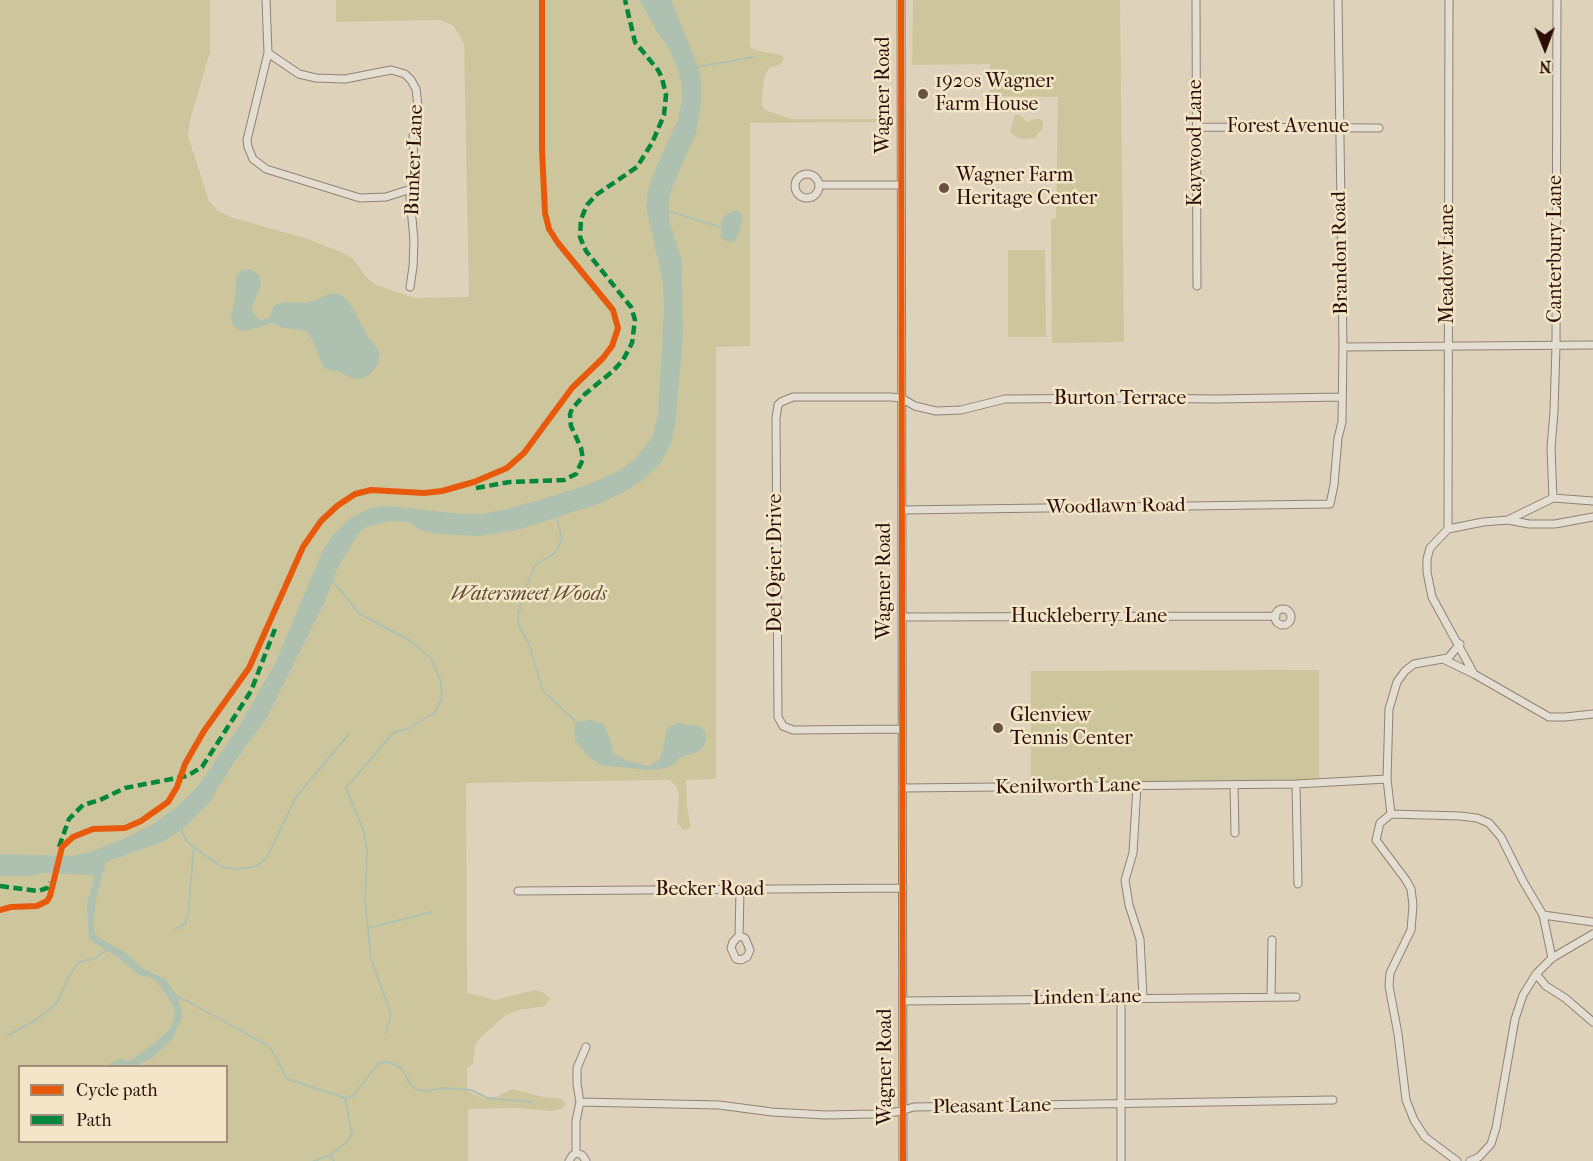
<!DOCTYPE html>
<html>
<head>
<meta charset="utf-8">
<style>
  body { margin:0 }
  #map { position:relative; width:1593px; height:1161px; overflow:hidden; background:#ded2ba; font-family:"IM FELL French Canon",serif }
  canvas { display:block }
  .legend { position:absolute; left:18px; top:1065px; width:210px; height:78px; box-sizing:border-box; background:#f3e5c8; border:2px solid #a38f79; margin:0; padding:8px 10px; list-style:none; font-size:18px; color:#2b0d03 }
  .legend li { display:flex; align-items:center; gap:12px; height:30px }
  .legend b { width:30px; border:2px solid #a38f79 }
  .north { position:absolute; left:1515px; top:18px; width:60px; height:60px; -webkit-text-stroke:4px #f3e5c8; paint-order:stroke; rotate:179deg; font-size:16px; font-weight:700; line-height:24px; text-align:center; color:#2b0d03 }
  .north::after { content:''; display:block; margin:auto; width:21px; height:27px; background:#2b0d03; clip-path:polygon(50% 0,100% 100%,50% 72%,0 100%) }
</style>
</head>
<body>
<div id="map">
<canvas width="1593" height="1161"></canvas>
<ul class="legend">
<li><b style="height:8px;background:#e8590c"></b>Cycle path</li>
<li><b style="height:8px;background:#00873e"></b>Path</li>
</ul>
<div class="north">N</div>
</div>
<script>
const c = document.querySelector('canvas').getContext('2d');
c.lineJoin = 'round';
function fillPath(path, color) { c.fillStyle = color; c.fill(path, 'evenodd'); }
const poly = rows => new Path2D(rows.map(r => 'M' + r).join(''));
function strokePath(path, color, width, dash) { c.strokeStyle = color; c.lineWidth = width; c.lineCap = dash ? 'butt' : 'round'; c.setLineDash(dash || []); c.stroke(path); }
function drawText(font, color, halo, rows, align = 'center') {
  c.font = font + ' "IM FELL French Canon",serif'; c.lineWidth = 5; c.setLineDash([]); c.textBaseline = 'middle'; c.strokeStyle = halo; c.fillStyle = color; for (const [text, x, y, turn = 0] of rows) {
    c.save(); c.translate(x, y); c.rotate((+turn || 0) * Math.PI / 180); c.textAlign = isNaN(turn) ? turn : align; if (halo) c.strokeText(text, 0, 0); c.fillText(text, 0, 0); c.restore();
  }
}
const green = poly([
  [0,0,210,0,210,52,190,120,188,136,209,201,217,210,230,217,305,238,343,253,354,260,366,277,376,285,415,298,469,297,464,44,454,26,441,20,336,22,336,0,750,0,750,47,759,51,782,55,784,58,781,64,769,68,765,75,762,93,762,105,765,110,791,119,884,119,884,122,750,123,750,346,716,347,716,779,686,780,687,807,691,828,683,830,677,823,679,794,676,786,670,780,466,783,467,993,495,1000,535,990,544,993,550,999,545,1006,519,1010,506,1015,481,1037,475,1046,473,1064,467,1068,467,1091,484,1099,496,1097,512,1089,543,1097,562,1099,566,1105,560,1109,551,1111,517,1108,468,1109,468,1161,0,1161],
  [20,1066,226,1066,226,1142,20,1142],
  [913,0,1120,0,1124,342,1052,343,1051,219,1056,218,1058,97,990,96,990,64,912,65],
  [1015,115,1020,115,1027,122,1034,119,1040,119,1043,122,1043,129,1038,133,1036,138,1022,139,1015,136,1010,131],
  [1008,250,1045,250,1046,337,1008,337],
  [1319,670,1319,781,1031,782,1031,671]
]);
const water = poly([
  [640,0,671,0,696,61,701,80,701,103,696,133,671,190,669,203,669,220,682,261,683,336,675,427,670,446,661,462,645,478,628,490,601,503,517,530,479,536,441,534,420,530,408,522,389,521,366,527,358,534,338,567,325,601,266,719,233,764,208,804,184,828,164,841,106,862,96,899,93,925,95,932,98,937,126,953,144,969,165,979,177,996,183,1016,172,1039,153,1057,136,1066,105,1066,120,1059,128,1061,133,1059,158,1040,168,1031,173,1022,175,1016,172,1004,158,983,152,978,139,975,116,956,94,943,89,938,87,903,94,879,93,875,43,873,30,876,0,876,0,854,70,856,90,852,123,839,153,824,178,806,198,786,240,725,276,662,322,552,334,534,352,517,370,508,391,506,460,514,482,514,508,509,582,487,617,472,636,458,652,438,658,415,664,311,663,282,646,207,648,190,654,172,678,119,682,101,682,86,678,69,667,45,657,32],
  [737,210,742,214,741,227,736,240,734,242,729,242,721,238,721,221,728,213],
  [250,269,258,274,261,282,260,288,252,306,253,314,260,320,270,318,273,307,277,304,285,302,307,303,332,293,343,296,353,308,367,335,380,352,378,364,371,373,364,378,353,379,338,371,328,370,323,367,313,341,307,332,301,330,283,328,273,323,245,331,237,329,233,326,231,319,236,292,236,276,242,270],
  [591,720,603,724,610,739,614,754,625,760,648,766,659,760,663,751,666,732,669,726,678,723,700,726,706,733,706,740,703,747,698,752,681,757,671,766,661,769,648,770,600,765,586,754,575,740,574,729,576,722]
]);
const stream = poly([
  [697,67,753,57],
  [668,211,720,227],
  [557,518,562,540,555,553,535,565,525,590,518,615,519,626,529,644,543,691,576,722],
  [331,579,360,614,407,639,430,657,441,681,442,698,434,713,409,728,393,733,346,788,364,832,367,852,365,901,368,928,431,912],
  [180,827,187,842,222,867,233,869,255,867,266,859,296,797,349,734],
  [368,928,371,959,391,1014,386,1032],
  [175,929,185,924,188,915,194,847],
  [177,997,189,1002,270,1047,287,1079,345,1098,353,1096,379,1063,389,1062,401,1068,411,1085,418,1090,428,1091,444,1088,471,1090,487,1098,532,1102],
  [8,1035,34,1021,57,1003,68,978,78,962,96,958,107,950],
  [330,1155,334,1161],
  [314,1161,330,1155,347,1142,352,1133,345,1099]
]);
const minor = poly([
  [266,0,268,53,247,140,248,147,253,159,266,169,360,198,386,197,411,189],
  [901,0,903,1161],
  [1196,0,1197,286],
  [268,53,299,74,316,78,345,79,391,70,405,74,411,80,416,89,418,106,413,137,414,171,410,197,414,240,413,267,410,287],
  [1196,127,1379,128],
  '795 186a12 12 0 1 1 24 0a12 12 0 1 1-24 0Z',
  [819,185,901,185],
  [1343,347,1593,345],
  [1553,498,1551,448,1554,411,1556,346,1557,0],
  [902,510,1330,504,1334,485,1338,438,1342,422,1343,347,1338,0],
  [1508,520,1529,524,1555,524,1593,517],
  [1448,529,1449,0],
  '1275 617a8 8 0 1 1 16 0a8 8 0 1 1-16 0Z',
  [902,617,1276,616],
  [1443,659,1474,674,1549,717,1565,717,1593,714],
  [1474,674,1432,597,1427,572,1427,559,1430,548,1448,529,1483,522,1508,520,1553,498,1593,501],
  [902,729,793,730,783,726,778,717,776,418,778,405,781,402,793,397,891,397,901,398,915,406,936,411,961,410,1005,399,1134,398,1215,399,1342,397],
  [1296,784,1298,884],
  [1234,785,1235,833],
  [1137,786,1133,853,1125,880,1129,905,1140,939,1143,997],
  [902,788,1296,784,1387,779],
  [1391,814,1460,816,1477,818,1489,823,1501,837,1523,881,1543,915,1593,922],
  [518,891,903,888],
  [1543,915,1552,958],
  [739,936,745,938,750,950,747,957,741,960,736,959,731,948,733,942,739,936,740,890],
  [1536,974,1546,986,1565,998,1593,1022],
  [1271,997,1272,940],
  [1121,998,1121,1161],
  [903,1001,1296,997],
  [580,1102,719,1105,772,1112,825,1115,874,1114,896,1112,914,1107,1333,1100],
  [576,1153,576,1121,580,1102,577,1084,577,1068,586,1047],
  [576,1153,582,1155,586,1161],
  [569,1161,572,1156,576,1153],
  [1457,1161,1425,1137,1414,1120,1406,1100,1398,1034,1389,986,1390,973,1411,930,1413,905,1411,889,1406,880,1376,840,1380,823,1391,814,1387,779,1389,709,1397,682,1405,671,1414,664,1448,658,1460,644],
  [1470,1161,1479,1157,1491,1144,1496,1128,1515,1019,1523,995,1536,974,1552,958,1593,934]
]);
const quiet = poly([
  [476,488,510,482,564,480,576,474,583,459,581,448,571,426,570,414,572,409,585,394,613,371,623,360,632,343,635,320,631,307,586,251,580,237,581,219,587,205,596,195,637,167,652,143,664,115,666,95,662,78,658,70,635,42,625,0],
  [59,847,69,819,83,805,100,800,125,788,187,776,202,767,251,691,275,629],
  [0,886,38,891,47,888,50,882]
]);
const cycleway = poly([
  [901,0,903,1161],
  [0,910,11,907,37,906,47,901,50,896,62,847,73,837,93,829,125,828,141,821,168,802,177,787,185,764,204,731,249,668,303,547,321,521,337,506,355,494,371,490,424,493,442,491,474,482,507,468,524,453,572,388,603,358,612,346,618,328,613,310,558,243,549,229,545,213,542,149,542,0]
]);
const markers = [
  [923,94,6,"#6a5243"],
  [944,188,6,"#6a5243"],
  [998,728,6,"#6a5243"]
];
const poiNames = [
  ["1920s Wagner",935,82],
  ["Farm House",935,105],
  ["Wagner Farm",956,176],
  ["Heritage Center",956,199],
  ["Glenview",1010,716],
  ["Tennis Center",1010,739]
];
const streetNames = [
  ["Wagner Road",884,95,-90],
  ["Forest Avenue",1288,127],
  ["Kaywood Lane",1196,143,-90],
  ["Bunker Lane",415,160,-88],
  ["Canterbury Lane",1556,249,-90],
  ["Brandon Road",1341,253,-91],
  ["Meadow Lane",1448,264,-90],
  ["Burton Terrace",1120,399],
  ["Woodlawn Road",1116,507,-1],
  ["Del Ogier Drive",776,563,-90],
  ["Wagner Road",885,581,-90],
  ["Huckleberry Lane",1089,617],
  ["Kenilworth Lane",1068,787,-1],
  ["Becker Road",710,890],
  ["Linden Lane",1087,998,-1],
  ["Wagner Road",886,1067,-90],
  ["Pleasant Lane",992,1107,-1]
];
const parkNames = [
  ["Watersmeet Woods",529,595]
];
fillPath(green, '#cdc69c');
fillPath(water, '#aec0b0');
strokePath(stream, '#aec0b0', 2);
strokePath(minor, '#8e8375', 9);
strokePath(minor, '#e4ded2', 7);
strokePath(quiet, '#00873e', 4.5, [9, 4.5]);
strokePath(cycleway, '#e8590c', 6);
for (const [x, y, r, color] of markers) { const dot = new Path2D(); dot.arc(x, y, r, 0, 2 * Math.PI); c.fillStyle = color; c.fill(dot); strokePath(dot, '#f3e5c8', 2); }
drawText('20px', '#2b0d03', '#f3e5c8', poiNames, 'left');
drawText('20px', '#2b0d03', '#f3e5c8', streetNames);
drawText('italic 20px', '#5f4a30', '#f3e5c8', parkNames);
</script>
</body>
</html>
